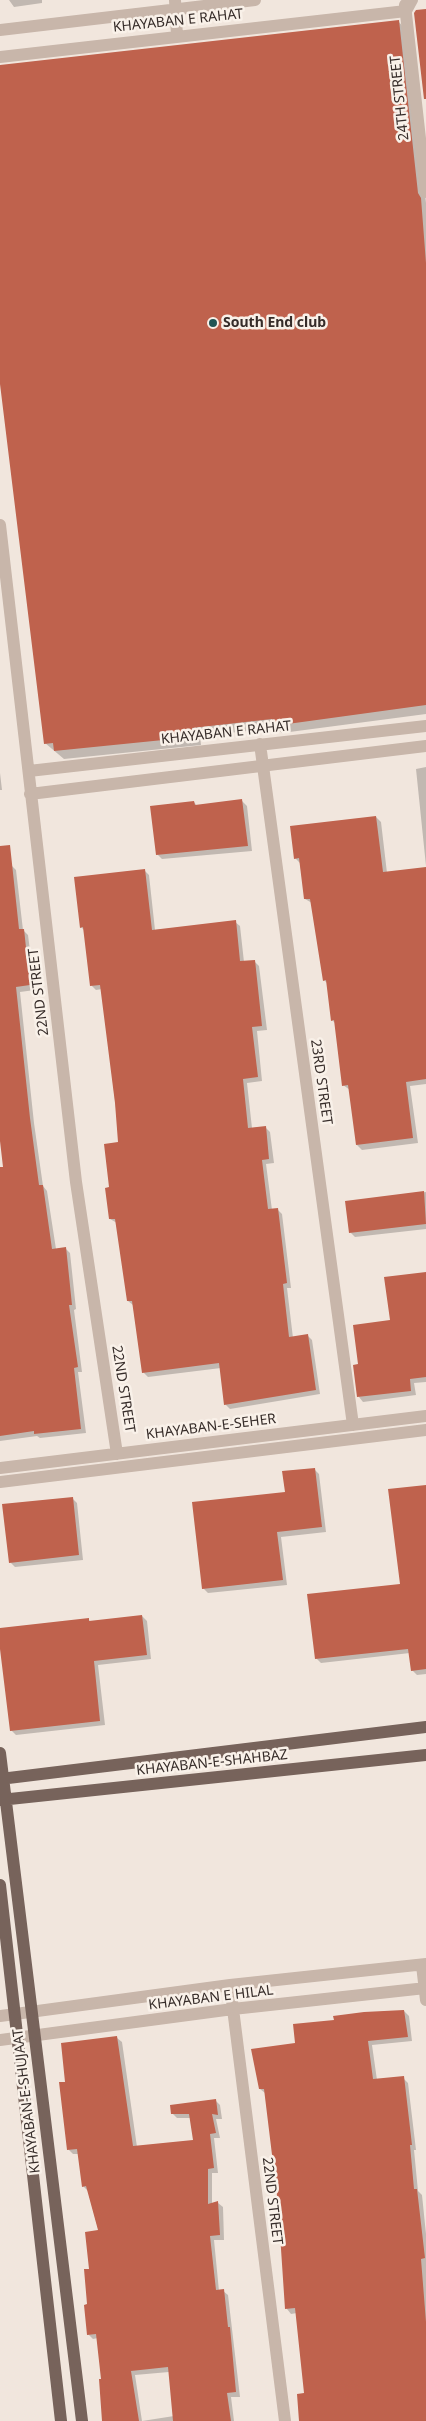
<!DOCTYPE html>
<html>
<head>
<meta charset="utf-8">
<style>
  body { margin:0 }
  canvas { display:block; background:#f1e6dd }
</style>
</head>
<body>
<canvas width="426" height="2421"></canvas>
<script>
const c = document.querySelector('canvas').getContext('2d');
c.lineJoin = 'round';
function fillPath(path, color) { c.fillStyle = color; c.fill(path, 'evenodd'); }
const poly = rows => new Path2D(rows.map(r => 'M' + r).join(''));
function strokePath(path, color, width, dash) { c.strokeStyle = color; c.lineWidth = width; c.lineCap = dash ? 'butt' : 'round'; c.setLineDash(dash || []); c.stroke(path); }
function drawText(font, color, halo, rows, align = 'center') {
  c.font = font + ' "Noto Sans",sans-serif'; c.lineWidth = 5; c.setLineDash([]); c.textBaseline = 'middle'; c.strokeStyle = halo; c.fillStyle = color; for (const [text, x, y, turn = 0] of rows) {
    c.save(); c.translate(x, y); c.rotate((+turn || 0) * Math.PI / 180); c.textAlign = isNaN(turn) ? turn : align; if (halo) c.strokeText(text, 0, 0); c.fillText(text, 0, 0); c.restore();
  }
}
const shadow = poly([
  [9,0,42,0,42,3,14,7],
  [398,21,406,30,426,203,426,714,282,733,276,728,200,736,201,745,64,759,45,743,0,374,0,66],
  [426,767,426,866,416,769],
  [0,773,2,790,0,790],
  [242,801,247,806,252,851,162,859,157,854,194,802,197,806],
  [376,817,381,822,387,873,426,868,426,1084,410,1086,418,1143,362,1150,357,1145,350,1090,343,1085,336,1024,332,1020,328,984,324,980,312,903,305,899,300,863,295,858],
  [11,865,16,870,23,930,28,935,35,990,20,992,34,1123,43,1186,47,1191,56,1249,65,1248,70,1253,76,1309,74,1310,82,1372,78,1372,86,1433,40,1438,37,1436,0,1441,0,1192,8,1191,0,1131,0,866],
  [144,870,149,875,155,930,235,922,240,926,244,962,254,961,259,966,267,1030,257,1031,262,1081,247,1083,252,1128,265,1127,270,1132,274,1163,266,1164,272,1210,277,1209,282,1214,291,1288,287,1288,293,1338,308,1336,312,1340,320,1394,230,1409,225,1404,221,1368,148,1377,143,1372,133,1305,128,1301,117,1223,110,1219,111,1188,120,1143,102,989,96,990,91,985,85,931,81,927],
  [426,1192,426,1229,355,1237,350,1232,346,1202],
  [426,1273,426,1382,414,1383,416,1395,363,1402,359,1397,359,1365],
  [314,1469,319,1474,326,1532,281,1537,287,1585,208,1593,203,1588,286,1494],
  [426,1486,426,1674,417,1675,412,1670,410,1653,321,1663,316,1658,401,1585],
  [72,1498,77,1503,83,1560,15,1567,10,1562],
  [142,1616,147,1621,151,1659,98,1665,105,1725,16,1735,11,1730,0,1629,88,1619,91,1622],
  [404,2011,409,2016,412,2041,372,2045,377,2080,403,2078,408,2083,416,2150,414,2150,418,2191,422,2195,426,2234,426,2421,300,2421,305,2394,297,2313,291,2314,287,2309,274,2161,265,2093,260,2089,297,2044],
  [117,2038,122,2042,137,2147,194,2141,191,2118,177,2118,172,2113,215,2100,220,2105,222,2119,216,2119,220,2138,214,2138,218,2173,212,2173,212,2204,218,2203,223,2207,224,2240,214,2240,219,2291,223,2291,228,2295,240,2397,231,2397,234,2421,104,2421,102,2380,98,2338,93,2339,88,2334,91,2270,99,2232,88,2191,83,2186,79,2154,73,2154,69,2150,67,2083],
  [169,2372,174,2416,142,2421,135,2375]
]);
const building = poly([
  [426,9,426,99,424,99,414,13,416,10],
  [399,20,418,193,421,198,426,263,426,705,273,726,272,719,192,728,193,737,54,751,53,743,44,744,0,384,0,65],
  [242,799,248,846,156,855,150,806,194,801,195,805],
  [376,816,383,872,426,867,426,1079,406,1082,413,1138,356,1145,348,1085,342,1086,334,1020,331,1021,326,980,323,981,310,899,304,899,299,858,294,859,290,826],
  [10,845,19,929,24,929,30,985,16,987,30,1118,39,1185,43,1185,52,1249,66,1247,72,1305,69,1305,78,1367,74,1368,81,1429,34,1434,34,1431,0,1436,0,1167,3,1167,0,1141,0,846],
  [145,869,152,930,236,920,240,961,255,960,262,1026,252,1027,258,1077,243,1079,248,1128,266,1126,269,1159,262,1160,268,1209,278,1208,287,1283,283,1284,289,1337,308,1334,316,1390,224,1405,219,1363,142,1373,132,1301,127,1301,115,1219,109,1219,105,1188,109,1187,104,1144,118,1142,115,1103,100,985,90,986,83,927,80,928,74,877],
  [424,1191,426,1224,349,1233,345,1201],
  [426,1272,426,1377,410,1379,411,1391,357,1397,353,1365,358,1364,353,1325,390,1320,384,1277],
  [315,1468,322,1527,277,1532,283,1580,202,1589,192,1502,285,1492,282,1471],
  [426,1485,426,1669,411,1671,408,1649,315,1659,307,1594,400,1584,388,1489],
  [73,1497,79,1555,9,1563,2,1504],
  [142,1615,147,1655,94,1661,100,1721,10,1731,0,1649,0,1628,89,1618,89,1621],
  [404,2010,408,2037,368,2041,373,2079,404,2076,412,2145,410,2145,414,2189,417,2189,425,2258,421,2259,426,2322,426,2421,299,2421,297,2394,304,2393,295,2308,285,2309,278,2204,264,2089,259,2089,251,2049,295,2043,293,2024,334,2020,333,2016,364,2012],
  [117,2036,133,2146,193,2140,189,2114,171,2114,170,2105,216,2099,218,2115,212,2114,216,2133,210,2134,214,2168,208,2169,208,2204,218,2201,220,2235,210,2236,216,2290,224,2289,228,2327,230,2327,236,2392,227,2393,231,2421,173,2421,168,2367,131,2371,139,2421,102,2421,99,2379,101,2379,96,2334,87,2335,84,2305,87,2304,84,2269,89,2269,85,2232,98,2230,86,2186,82,2187,77,2149,67,2150,59,2082,65,2082,61,2043]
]);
const minor = poly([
  [175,0,177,36],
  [405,5,426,192],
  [0,30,255,0],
  [0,57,406,11,412,0],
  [0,525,76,1182,117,1454],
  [260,744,353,1425],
  [29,771,426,726],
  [30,794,426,746],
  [0,1468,426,1416],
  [0,1482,426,1430],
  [422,1965,426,2000],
  [230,1985,285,2421],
  [0,2016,230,1985,426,1964],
  [0,2040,233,2009,426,1988]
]);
const major = poly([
  [0,1753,82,2421],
  [0,1779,426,1727],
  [0,1800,426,1755],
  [0,1885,61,2421]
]);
const markers = [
  [213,323,5,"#215555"]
];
const streetNames = [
  ["KHAYABAN E RAHAT",178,21,-6],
  ["24TH STREET",400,98,-96],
  ["KHAYABAN E RAHAT",226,733,-6],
  ["22ND STREET",39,992,-97],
  ["23RD STREET",321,1082,82],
  ["22ND STREET",123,1389,81],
  ["KHAYABAN-E-SEHER",211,1427,-7],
  ["KHAYABAN-E-SHAHBAZ",212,1763,-6],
  ["KHAYABAN E HILAL",211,1998,-7],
  ["KHAYABAN-E-SHUJAAT",27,2101,-97],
  ["22ND STREET",272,2201,83]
];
const poiNames = [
  ["South End club",223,323]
];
fillPath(shadow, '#0003');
fillPath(building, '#bf624d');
strokePath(minor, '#c8b6aa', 12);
strokePath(major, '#77635b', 12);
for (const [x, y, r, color] of markers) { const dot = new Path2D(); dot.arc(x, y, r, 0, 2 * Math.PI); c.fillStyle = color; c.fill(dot); strokePath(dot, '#f9f1e9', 2); }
drawText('14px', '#362c29', '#f9f1e9', streetNames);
drawText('bold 14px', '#362c29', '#f9f1e9', poiNames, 'left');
</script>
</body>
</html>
